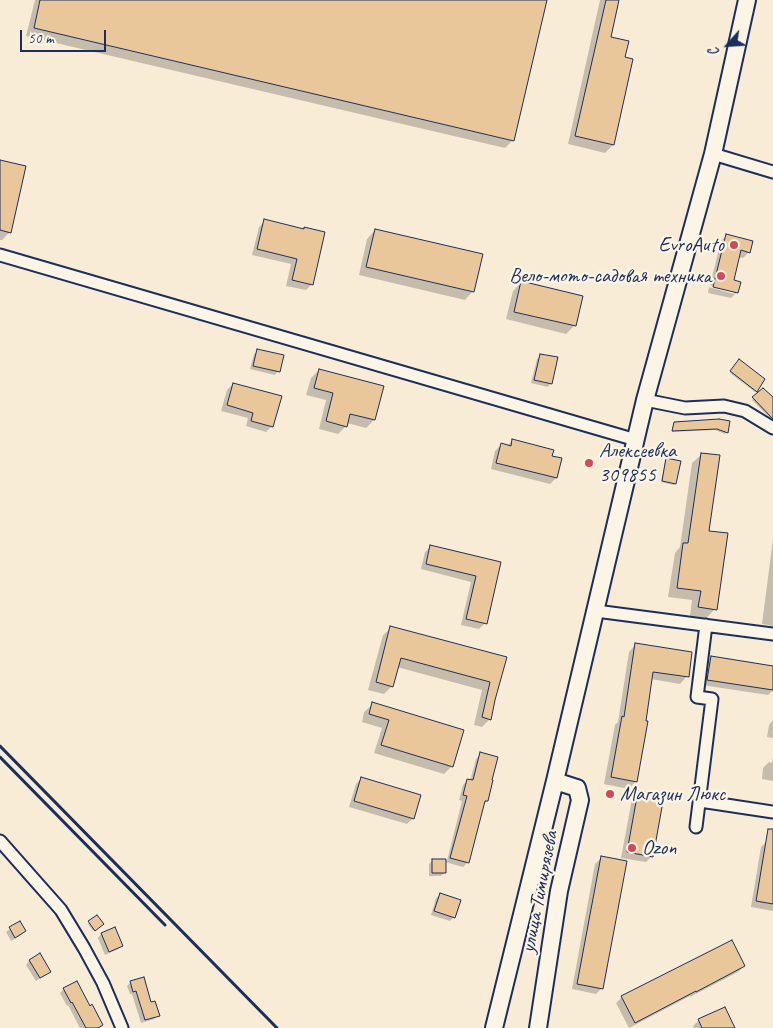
<!DOCTYPE html>
<html>
<head>
<meta charset="utf-8">
<style>
  body { margin:0 }
  #map { position:relative; width:773px; height:1028px; overflow:hidden; background:#f8ecd6; font-family:Caveat,sans-serif }
  canvas { display:block }
  .north { position:absolute; left:703px; top:20px; width:50px; height:50px; -webkit-text-stroke:4px #fcf5e5; paint-order:stroke; rotate:244deg; font-size:14px; font-weight:700; line-height:20px; text-align:center; color:#1b2f5e }
  .north::after { content:''; display:block; margin:auto; width:18px; height:22px; background:#1b2f5e; clip-path:polygon(50% 0,100% 100%,50% 72%,0 100%) }
  .scale { position:absolute; left:20px; top:30px; width:86px; height:22px; box-sizing:border-box; border:2px solid #1b2f5e; border-top:0; padding-left:6px; font-size:15px; line-height:18px; white-space:nowrap; color:#1b2f5e; -webkit-text-stroke:4px #fcf5e5; paint-order:stroke }
</style>
</head>
<body>
<div id="map">
<canvas width="773" height="1028"></canvas>
<div class="north">С</div>
<div class="scale">50 m</div>
</div>
<script>
const c = document.querySelector('canvas').getContext('2d');
c.lineJoin = 'round';
function fillPath(path, color) { c.fillStyle = color; c.fill(path, 'evenodd'); }
const poly = rows => new Path2D(rows.map(r => 'M' + r).join(''));
function strokePath(path, color, width, dash) { c.strokeStyle = color; c.lineWidth = width; c.lineCap = dash ? 'butt' : 'round'; c.setLineDash(dash || []); c.stroke(path); }
function drawText(font, color, halo, rows, align = 'center') {
  c.font = font + ' Caveat,sans-serif'; c.lineWidth = 4.5; c.setLineDash([]); c.textBaseline = 'middle'; c.strokeStyle = halo; c.fillStyle = color; for (const [text, x, y, turn = 0] of rows) {
    c.save(); c.translate(x, y); c.rotate((+turn || 0) * Math.PI / 180); c.textAlign = isNaN(turn) ? turn : align; if (halo) c.strokeText(text, 0, 0); c.fillText(text, 0, 0); c.restore();
  }
}
const shadow = poly([
  [35,0,546,0,513,140,505,148,26,36],
  [600,0,618,0,609,38,624,58,632,60,613,145,605,153,568,144],
  [0,161,10,232,2,240,0,240],
  [265,221,303,230,305,228,312,284,306,290,286,286,291,264,252,255,259,227],
  [375,230,473,291,465,300,359,275,367,239],
  [727,235,749,252,743,258,738,257,732,281,737,292,731,298,708,293,709,287,734,294,734,291,710,285,721,241],
  [521,283,574,326,566,334,506,319,513,291],
  [258,351,278,371,275,375,250,369,254,354],
  [541,355,551,383,548,387,531,383,537,359],
  [738,362,756,391,755,392,730,373],
  [319,370,374,420,366,428,347,423,346,426,338,434,319,429,326,400,306,395,311,378],
  [233,384,272,426,266,432,246,426,248,418,221,411,227,390],
  [763,389,773,399,773,421,752,400],
  [719,420,727,432,725,434,715,430,672,432,673,425,674,423],
  [512,441,550,457,561,459,556,478,550,484,491,469,495,451,501,445,507,446],
  [702,454,715,609,706,618,690,616,692,600,668,597,675,553,680,547,692,463],
  [666,460,675,483,674,485,661,482,665,461],
  [773,539,773,626,762,624],
  [431,546,500,563,485,623,479,629,461,625,471,582,421,569,425,552],
  [391,628,505,658,494,700,490,719,482,727,474,725,482,690,397,667,392,686,384,694,368,690,383,635],
  [636,644,687,676,680,684,651,679,636,781,629,789,604,784,615,725,618,722,629,652],
  [711,657,773,667,773,690,768,695,702,685,705,663],
  [373,704,452,766,444,774,374,753,382,728,362,722,364,712],
  [773,720,773,738,767,737,769,725],
  [481,754,487,801,483,805,468,862,463,867,445,862,445,872,441,876,429,876,429,864,433,860,447,861,462,801,459,800,463,785,468,780,470,781,476,759],
  [773,757,773,781,762,779,763,768,769,762,772,763],
  [362,778,413,818,407,824,349,807,356,784],
  [638,793,652,856,646,862,621,858,632,799],
  [767,841,773,842,773,911,751,907,761,847],
  [601,858,602,988,596,994,572,989,595,864],
  [440,895,454,917,450,921,431,915,436,898],
  [19,922,25,931,21,935,11,941,6,932],
  [89,922,101,926,93,931,88,924],
  [101,934,121,946,118,949,105,955,98,938],
  [39,955,49,972,46,975,36,981,26,965,29,961],
  [744,966,738,972,690,997,690,996,629,1028,616,1003,622,997],
  [131,982,158,1015,154,1019,141,1023,132,994,130,994,127,986],
  [64,989,90,1007,102,1025,99,1028,80,1028,68,1005,67,1006,60,993],
  [699,1020,730,1028,694,1028,693,1026]
]);
const building = poly([
  [40,0,547,0,514,141,34,28,40,0],
  [606,0,619,0,611,37,629,41,625,57,633,59,614,145,575,136,606,0],
  [0,160,26,166,11,233,0,230,0,160],
  [264,219,304,229,304,227,325,232,313,285,292,280,297,259,257,249,264,219],
  [375,229,483,254,474,292,366,267,375,229],
  [726,234,753,241,750,253,741,250,734,280,741,282,738,293,713,287,726,234],
  [521,281,583,296,576,326,514,312,521,281],
  [257,349,284,355,280,372,253,366,257,349],
  [540,354,558,357,552,384,534,380,540,354],
  [739,359,765,379,757,392,730,371,739,359],
  [319,369,384,386,375,420,350,414,347,427,326,421,333,393,314,388,319,369],
  [233,383,282,396,273,427,251,421,253,413,227,405,233,383],
  [763,388,773,397,773,419,752,397,763,388],
  [719,419,730,421,728,433,717,429,672,431,674,422,719,419],
  [512,439,554,450,552,456,562,458,557,478,496,463,501,443,511,446,512,439],
  [701,453,720,455,709,531,728,533,717,610,698,607,701,591,677,588,683,543,688,543,701,453],
  [666,458,681,461,676,484,662,481,666,458],
  [430,545,501,562,487,624,466,619,476,576,426,564,430,545],
  [390,626,507,657,495,700,491,720,482,717,490,682,401,658,393,687,376,682,390,626],
  [635,643,692,652,689,677,653,672,646,721,648,721,637,782,611,777,622,716,624,717,635,643],
  [711,656,773,666,773,690,707,680,711,656],
  [372,702,464,730,453,767,381,745,389,720,369,714,372,702],
  [480,752,498,757,492,780,493,780,488,801,485,801,469,863,450,858,467,796,463,795,467,779,473,780,480,752],
  [361,777,421,795,414,819,354,801,361,777],
  [638,791,664,796,653,857,627,852,638,791],
  [768,829,773,829,773,904,756,901,768,829],
  [601,856,627,861,603,989,577,984,601,856],
  [432,859,446,859,446,873,432,873,432,859],
  [440,893,461,900,455,918,434,911,440,893],
  [97,915,104,924,95,931,88,921,97,915],
  [20,921,26,931,15,938,9,927,20,921],
  [115,927,123,946,109,952,101,933,115,927],
  [732,940,745,966,696,992,696,991,635,1023,621,996,732,940],
  [40,953,51,972,40,978,29,960,40,953],
  [144,977,151,1002,155,1001,160,1016,145,1020,136,991,133,992,130,981,144,977],
  [77,981,90,1006,92,1004,103,1025,98,1028,86,1028,72,1002,71,1003,63,988,77,981],
  [725,1007,735,1028,702,1028,698,1019,725,1007]
]);
const minor = poly([
  [713,154,773,172],
  [0,255,636,440],
  [645,400,685,408,724,406,745,411,773,428],
  [596,611,773,634],
  [700,801,773,812],
  [696,827,712,699,697,697,706,625],
  [0,841,61,910,84,948,103,983,122,1028]
]);
const secondary = poly([
  [494,1028,555,781,645,400,713,154,747,0],
  [538,1028,559,891,580,800,577,788,555,781]
]);
const rail = poly([
  [0,746,277,1028],
  [0,757,165,925]
]);
const markers = [
  [734,245,5,"#d1495b"],
  [721,276,5,"#d1495b"],
  [589,463,5,"#d1495b"],
  [610,794,5,"#d1495b"],
  [632,848,5,"#d1495b"]
];
const poiNames = [
  ["EvroAuto",724,245,"right"],
  ["Вело-мото-садовая техника",711,276,"right"],
  ["Алексеевка",599,451],
  ["309855",599,475],
  ["Магазин Люкс",620,794],
  ["Ozon",642,848]
];
const streetNames = [
  ["улица Тимирязева",540,892,-79]
];
fillPath(shadow, '#0003');
fillPath(building, '#eac79b');
strokePath(building, '#1b2f5e', 1);
strokePath(minor, '#1b2f5e', 15);
strokePath(secondary, '#1b2f5e', 20);
strokePath(minor, '#fcf5e5', 11);
strokePath(secondary, '#fcf5e5', 16);
strokePath(rail, '#1b2f5e', 3);
for (const [x, y, r, color] of markers) { const dot = new Path2D(); dot.arc(x, y, r, 0, 2 * Math.PI); c.fillStyle = color; c.fill(dot); strokePath(dot, '#fcf5e5', 2); }
drawText('21px', '#1b2f5e', '#fcf5e5', poiNames, 'left');
drawText('21px', '#1b2f5e', '#fcf5e5', streetNames);
</script>
</body>
</html>
